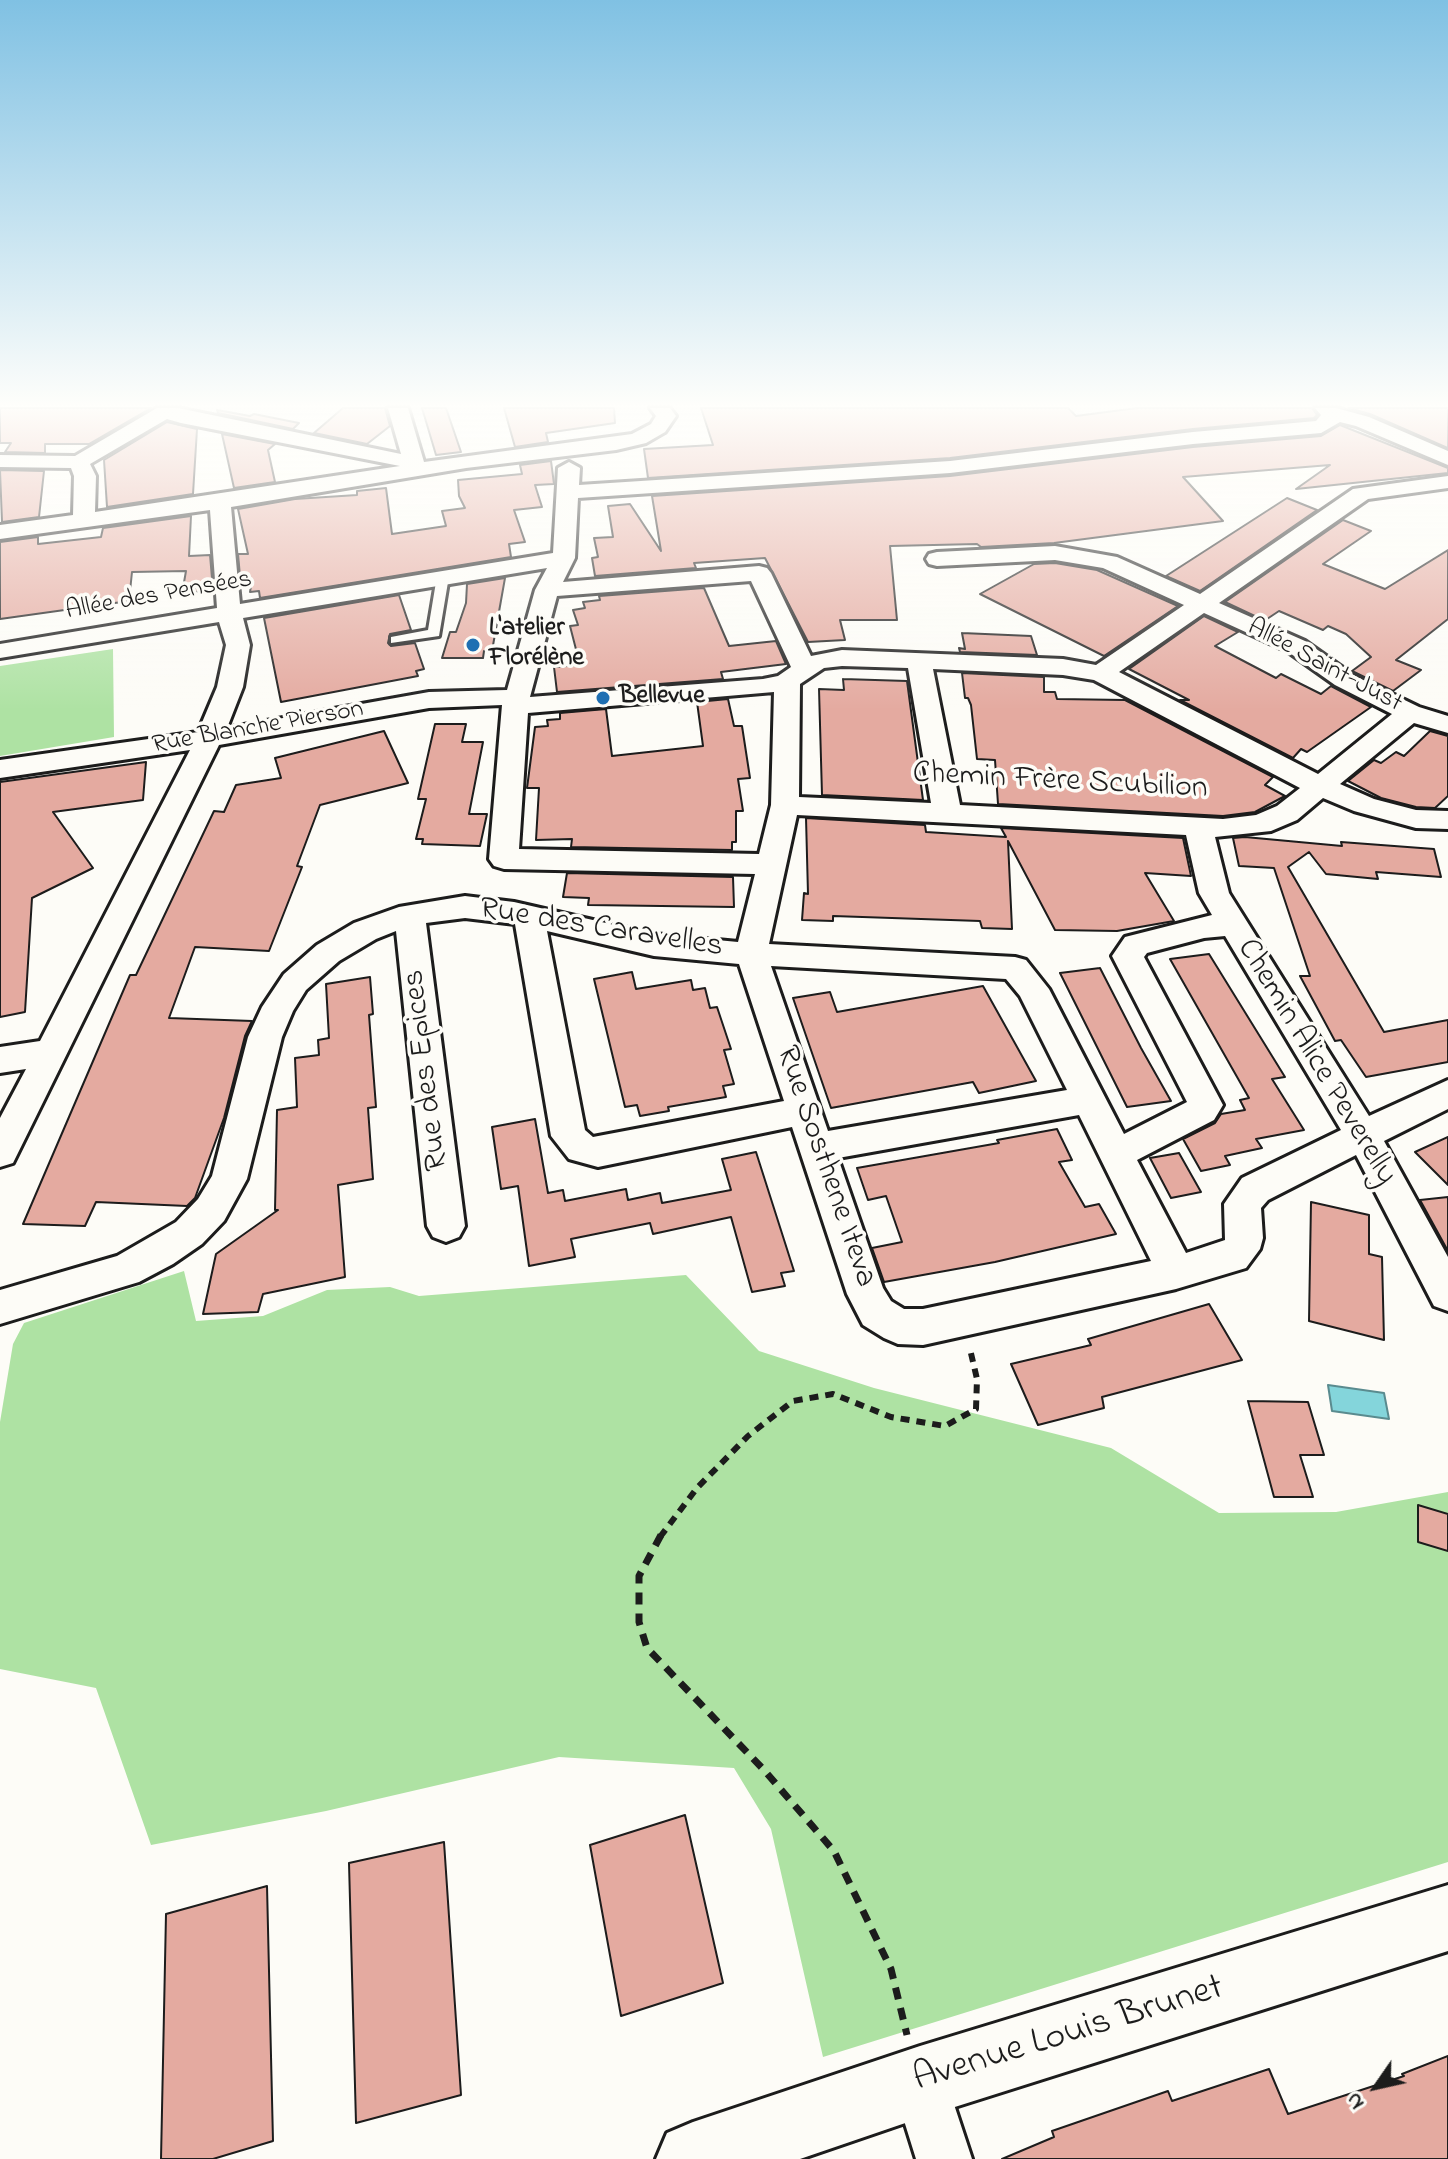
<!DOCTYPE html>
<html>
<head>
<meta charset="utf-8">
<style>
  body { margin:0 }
  #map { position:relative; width:1448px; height:2159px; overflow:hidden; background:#fdfcf7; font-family:"Indie Flower",sans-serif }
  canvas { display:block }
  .north { position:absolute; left:1336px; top:2047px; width:80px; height:80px; -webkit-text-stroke:6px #fdfcf7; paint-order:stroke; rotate:236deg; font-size:22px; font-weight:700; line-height:32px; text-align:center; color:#1c1c1c }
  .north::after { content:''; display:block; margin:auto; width:28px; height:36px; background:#1c1c1c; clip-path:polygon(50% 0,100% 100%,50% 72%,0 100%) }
</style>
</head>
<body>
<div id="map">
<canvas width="1448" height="2159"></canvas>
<div class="north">N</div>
</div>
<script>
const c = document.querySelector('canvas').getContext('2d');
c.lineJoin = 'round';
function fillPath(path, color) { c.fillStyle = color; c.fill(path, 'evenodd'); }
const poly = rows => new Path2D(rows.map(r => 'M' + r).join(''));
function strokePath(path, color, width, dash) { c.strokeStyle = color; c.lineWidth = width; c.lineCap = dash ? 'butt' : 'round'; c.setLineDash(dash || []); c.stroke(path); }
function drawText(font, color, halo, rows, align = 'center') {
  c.font = font + ' "Indie Flower",sans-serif'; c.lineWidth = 7; c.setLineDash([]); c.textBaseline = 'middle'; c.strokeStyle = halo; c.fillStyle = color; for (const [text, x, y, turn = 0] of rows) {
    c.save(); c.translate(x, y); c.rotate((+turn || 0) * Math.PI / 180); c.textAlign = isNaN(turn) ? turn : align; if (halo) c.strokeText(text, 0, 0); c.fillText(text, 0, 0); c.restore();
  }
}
const green = poly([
  [113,649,114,737,0,756,0,666],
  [184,1271,196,1321,263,1316,327,1290,390,1287,419,1296,686,1275,759,1351,874,1388,1111,1448,1219,1513,1336,1512,1448,1492,1448,1862,823,2057,771,1829,734,1768,559,1757,326,1811,151,1845,96,1688,0,1669,0,1422,13,1344,24,1323]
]);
const water = poly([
  [1328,1385,1384,1393,1389,1419,1332,1411,1328,1385]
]);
const building = poly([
  [0,408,151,408,89,444,45,444,45,453,5,452,11,443,0,443,0,408],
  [343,408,385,408,390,426,367,444,314,433,343,408],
  [422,408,446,408,461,452,436,455,422,408],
  [504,408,614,408,615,423,546,433,548,442,515,447,504,408],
  [701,408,1068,408,1076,416,1137,408,1312,408,1317,415,1314,418,1193,429,950,458,648,478,644,449,713,445,701,408],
  [1348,408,1448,408,1448,448,1370,414,1348,408],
  [217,410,250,416,254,414,299,423,293,429,218,413,217,410],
  [167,422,197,429,193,494,107,507,104,460,167,422],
  [1340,425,1448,468,1448,473,1296,489,1330,465,1183,477,1223,521,1054,543,981,547,977,544,890,546,897,620,840,620,845,640,808,642,765,558,694,563,696,568,595,576,592,558,598,557,594,538,613,537,608,506,630,504,661,551,652,496,950,476,1193,447,1321,436,1340,425],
  [222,434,275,444,268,450,275,482,234,488,222,434],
  [551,461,554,484,535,485,542,507,514,510,525,542,509,544,511,557,260,598,259,591,250,592,251,586,241,587,238,554,248,554,238,509,295,499,357,495,357,491,386,488,392,534,446,526,442,511,465,508,459,496,458,480,522,474,520,465,551,461],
  [0,470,44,471,39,517,2,522,0,470],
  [1287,498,1317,510,1200,591,1166,576,1287,498],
  [191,516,189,556,210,555,213,590,194,592,195,587,183,588,186,571,132,572,129,601,0,619,0,542,38,537,38,544,101,537,103,528,191,516],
  [1343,520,1371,531,1323,564,1385,589,1448,550,1448,619,1396,660,1421,670,1393,691,1352,671,1371,657,1346,634,1328,626,1323,630,1279,611,1267,619,1259,618,1225,602,1343,520],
  [1055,563,1097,570,1178,606,1104,656,980,594,1034,564,1055,563],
  [505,578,492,651,484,651,483,658,442,658,450,632,456,632,466,603,467,584,505,578],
  [704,588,729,646,776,641,786,664,721,672,723,679,557,692,554,667,580,665,570,626,578,625,573,610,585,608,583,602,600,600,599,596,704,588],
  [399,595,411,630,390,634,388,643,391,646,415,643,424,669,416,671,418,676,281,702,264,618,399,595],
  [1204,616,1238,632,1215,646,1276,678,1281,674,1321,694,1331,686,1371,707,1307,752,1301,749,1293,758,1180,700,1189,700,1129,669,1204,616],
  [962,633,1031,636,1037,655,960,652,959,648,965,649,962,633],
  [962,673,1044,677,1044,692,1055,692,1057,699,1125,700,1273,777,1265,785,1285,796,1255,812,1223,816,998,804,995,760,977,759,971,705,968,698,965,698,962,673],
  [843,679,907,681,923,800,822,795,819,689,844,690,843,679],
  [728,699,734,726,742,726,750,778,738,779,743,811,736,811,736,842,732,842,732,850,571,847,572,839,536,840,539,788,527,788,535,727,548,726,547,720,560,719,560,713,606,709,612,756,703,746,697,702,728,699],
  [435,724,466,724,462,742,483,742,469,814,487,814,480,846,422,844,423,839,416,839,426,799,418,799,435,724],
  [384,731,408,783,320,805,297,866,302,867,269,951,195,947,169,1018,252,1021,245,1036,224,1118,195,1198,187,1206,96,1202,85,1226,23,1224,130,975,136,975,214,811,224,812,236,785,281,778,275,758,384,731],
  [1430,731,1448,736,1448,796,1435,808,1416,807,1381,798,1348,781,1374,760,1381,763,1396,752,1404,756,1430,731],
  [146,762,143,800,53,812,93,868,32,898,25,1012,0,1017,0,782,146,762],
  [806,818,925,825,926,832,1006,837,1001,828,1183,838,1191,876,1145,873,1174,921,1117,931,1055,930,1008,841,1012,929,982,928,980,921,833,916,833,921,802,920,804,893,808,894,806,818],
  [1245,837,1342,846,1341,842,1434,849,1441,877,1376,872,1378,879,1326,874,1309,852,1288,867,1384,1032,1448,1020,1448,1062,1366,1077,1341,1040,1335,1041,1300,976,1310,976,1274,868,1239,866,1233,838,1245,837],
  [567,873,733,877,734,907,588,905,589,898,563,897,567,873],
  [1209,954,1285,1077,1272,1079,1304,1130,1256,1139,1262,1148,1225,1156,1230,1165,1201,1171,1183,1139,1215,1123,1221,1114,1245,1110,1240,1100,1249,1098,1170,959,1209,954],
  [1100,968,1141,1048,1171,1101,1127,1107,1060,973,1100,968],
  [632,972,636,989,691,980,693,990,705,988,710,1008,717,1007,731,1049,724,1050,734,1084,723,1086,726,1097,668,1107,669,1111,640,1116,637,1105,625,1107,594,979,632,972],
  [370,977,373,1014,369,1015,376,1107,368,1108,373,1179,338,1185,345,1277,263,1294,258,1312,203,1314,216,1254,278,1210,275,1210,277,1110,297,1107,295,1058,319,1055,318,1040,329,1038,326,984,370,977],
  [983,986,1036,1081,979,1093,973,1082,831,1108,793,998,830,992,837,1012,983,986],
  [535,1119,548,1193,563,1190,565,1201,626,1189,628,1200,660,1193,662,1203,731,1190,722,1159,756,1152,794,1271,781,1273,785,1286,752,1292,731,1217,653,1234,650,1223,571,1239,575,1257,529,1266,518,1186,501,1189,492,1127,535,1119],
  [1057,1129,1072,1160,1059,1162,1085,1207,1099,1204,1116,1234,995,1262,884,1282,872,1248,902,1242,886,1196,868,1200,857,1168,999,1143,997,1140,1057,1129],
  [1448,1137,1448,1185,1415,1152,1448,1137],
  [1179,1153,1201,1192,1171,1198,1150,1158,1179,1153],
  [1448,1197,1448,1251,1420,1200,1448,1197],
  [1311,1202,1369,1215,1369,1254,1382,1257,1384,1340,1309,1321,1311,1202],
  [1209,1304,1242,1360,1102,1397,1104,1408,1038,1425,1011,1364,1091,1345,1088,1339,1209,1304],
  [1248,1401,1308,1402,1324,1455,1300,1455,1313,1497,1274,1497,1248,1401],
  [1418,1505,1448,1514,1448,1551,1418,1542,1418,1505],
  [685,1815,723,1983,621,2016,590,1845,685,1815],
  [444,1842,461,2095,356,2123,349,1863,444,1842],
  [267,1886,273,2141,213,2159,161,2159,166,1914,267,1886],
  [1448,2056,1448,2159,1002,2159,1054,2137,1052,2131,1168,2091,1172,2101,1269,2069,1288,2114,1404,2076,1402,2074,1448,2056]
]);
const pathFar1 = poly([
  [660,1537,697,1488,748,1436,793,1401,833,1394,891,1417,945,1426,976,1409,977,1379,970,1349]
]);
const path = poly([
  [661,1535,639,1576,639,1622,647,1648,764,1770,834,1851,891,1969,907,2035]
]);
const lane = poly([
  [443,572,449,576,439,636,391,643,391,637,428,630,437,576,443,572]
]);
const street = poly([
  [157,408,178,408,401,454,388,408,408,408,424,462,632,434,651,424,656,416,650,408,670,408,676,416,665,432,646,443,616,450,466,468,231,507,240,604,553,553,558,468,569,462,580,468,579,485,950,461,1193,432,1316,421,1321,415,1315,408,1336,408,1369,417,1448,451,1448,465,1356,426,1340,422,1321,433,1193,444,950,473,578,498,575,558,563,582,759,566,767,568,771,573,811,656,842,650,1063,659,1096,665,1184,605,1103,568,1055,560,937,566,929,564,926,559,929,554,937,552,1055,546,1117,557,1200,594,1353,489,1448,476,1448,488,1368,499,1219,603,1305,641,1353,675,1419,707,1448,716,1448,733,1414,723,1340,784,1374,799,1416,810,1448,811,1448,829,1416,828,1354,811,1323,798,1297,820,1271,831,1215,837,1229,893,1369,1116,1448,1080,1448,1109,1384,1141,1448,1257,1448,1311,1434,1306,1356,1155,1268,1200,1261,1208,1263,1238,1260,1249,1246,1268,1176,1289,923,1345,898,1344,884,1338,863,1325,847,1294,792,1127,598,1167,569,1159,551,1136,515,924,465,918,426,923,465,1226,459,1237,446,1242,433,1237,427,1226,396,931,376,939,339,961,306,990,293,1011,282,1037,247,1179,224,1221,202,1244,173,1264,139,1282,0,1324,0,1290,117,1256,176,1222,198,1199,212,1176,248,1037,262,1007,284,974,317,945,354,923,399,907,465,896,514,902,654,934,738,942,755,874,504,869,494,866,489,859,502,705,429,708,219,745,13,1163,0,1167,0,1118,26,1069,0,1073,0,1047,40,1041,190,750,0,778,0,760,198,732,217,687,226,645,219,622,0,658,0,644,217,608,210,510,0,539,0,525,73,515,74,476,71,468,0,467,0,455,75,456,157,408],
  [167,419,181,423,400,466,95,512,96,476,90,464,167,419],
  [547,568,535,590,507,690,429,692,227,728,243,687,250,645,243,618,547,568],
  [751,581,791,667,778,676,763,679,530,697,557,596,751,581],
  [1204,613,1287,651,1335,685,1392,714,1318,774,1119,672,1204,613],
  [842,666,908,668,931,803,799,797,800,684,824,668,842,666],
  [933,669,1063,675,1094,680,1300,788,1277,806,1256,815,1223,819,960,805,933,669],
  [774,692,771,805,759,854,519,849,528,713,774,692],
  [797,815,1186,835,1199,893,1212,915,1125,937,1112,956,1187,1102,1124,1134,1049,989,1026,960,1015,957,769,944,797,815],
  [547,931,654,956,739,964,784,1101,593,1137,585,1130,547,931],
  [1225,936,1341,1130,1242,1178,1224,1204,1225,1240,1186,1253,1137,1160,1214,1120,1223,1105,1144,957,1147,953,1204,938,1225,936],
  [771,966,1006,979,1020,996,1067,1090,828,1131,771,966],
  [1079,1115,1151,1261,923,1309,904,1309,891,1301,883,1288,838,1158,1079,1115],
  [920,2054,940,2062,972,2159,916,2159,892,2082,900,2062,920,2054]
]);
const secondary = poly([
  [1448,1885,1448,1951,920,2118,800,2159,656,2159,667,2133,693,2122,920,2046,1448,1885]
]);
const markers = [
  [473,645,8,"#1f6fb2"],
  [603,698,8,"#1f6fb2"]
];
const farStreetnames = [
  ["Allée des Pensées",159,597,-10],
  ["Allée Saint-Just",1324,667,28],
  ["Rue Blanche Pierson",258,729,-10]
];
const farPoinames = [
  ["L'atelier",489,630],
  ["Florélène",489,660],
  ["Bellevue",619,698]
];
const streetNames = [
  ["Chemin Frère Scubilion",1060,783,3],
  ["Rue des Caravelles",601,930,9],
  ["Chemin Alice Peverelly",1315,1063,59],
  ["Rue des Epices",428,1070,-97],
  ["Rue Sosthene Iteva",824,1167,71]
];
const nearStreetnames = [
  ["Avenue Louis Brunet",1069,2036,-17]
];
fillPath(green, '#aee2a3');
fillPath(water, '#84d5db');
strokePath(water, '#5a8b8f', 2);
fillPath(building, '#e4aaa0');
strokePath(building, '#1c1c1c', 2);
strokePath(lane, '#1c1c1c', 6);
strokePath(street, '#1c1c1c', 6);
strokePath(secondary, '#1c1c1c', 6);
strokePath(pathFar1, '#1c1c1c', 6, [9, 7]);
strokePath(path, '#1c1c1c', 7, [12, 9]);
fillPath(lane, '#fdfcf7');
fillPath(street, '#fdfcf7');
fillPath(secondary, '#fdfcf7');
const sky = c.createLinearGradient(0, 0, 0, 710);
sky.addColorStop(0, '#80c1e3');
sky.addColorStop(0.57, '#fefefb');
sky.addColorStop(1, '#fefefb00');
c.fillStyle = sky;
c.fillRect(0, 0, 1448, 710);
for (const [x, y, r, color] of markers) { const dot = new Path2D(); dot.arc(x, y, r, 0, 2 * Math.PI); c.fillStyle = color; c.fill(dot); strokePath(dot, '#fdfcf7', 3); }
drawText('26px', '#1c1c1c', '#fdfcf7', farStreetnames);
drawText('bold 26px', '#1c1c1c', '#fdfcf7', farPoinames, 'left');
drawText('32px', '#1c1c1c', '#fdfcf7', streetNames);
drawText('38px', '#1c1c1c', '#fdfcf7', nearStreetnames);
</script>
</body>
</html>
